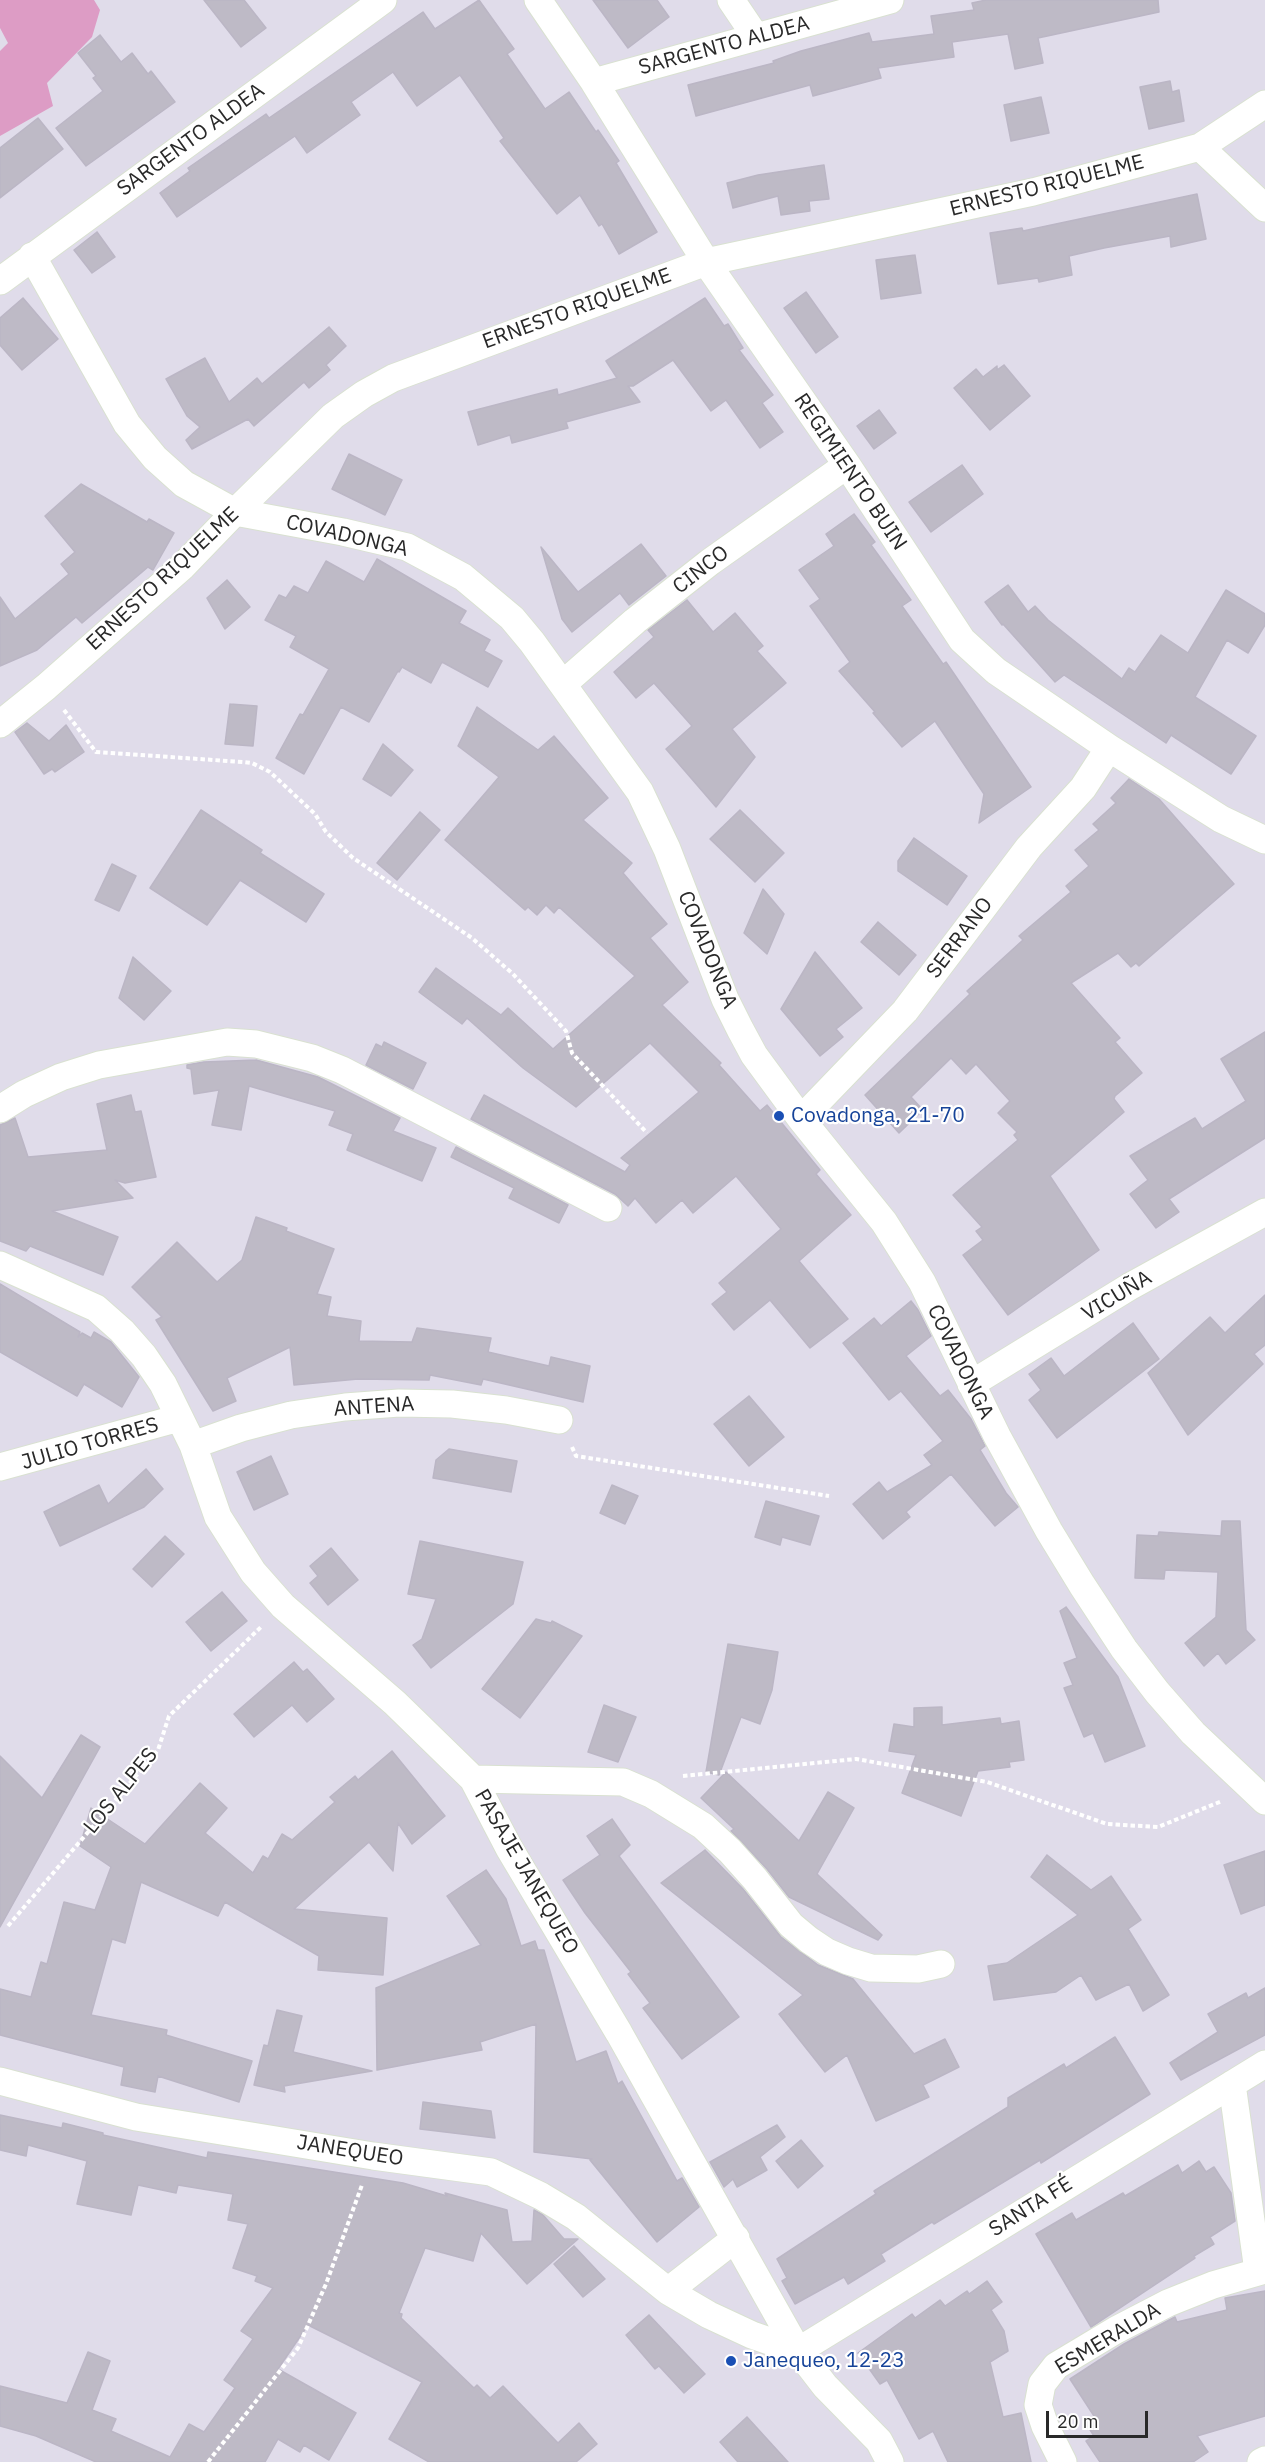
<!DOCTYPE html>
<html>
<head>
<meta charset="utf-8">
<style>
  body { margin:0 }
  #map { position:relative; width:1265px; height:2462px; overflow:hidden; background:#e0dcea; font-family:"IBM Plex Sans",sans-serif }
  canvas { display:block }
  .scale { position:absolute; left:1046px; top:2411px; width:102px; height:27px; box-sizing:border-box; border:3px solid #292929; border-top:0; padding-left:8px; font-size:18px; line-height:21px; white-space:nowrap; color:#292929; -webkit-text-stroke:4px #fff; paint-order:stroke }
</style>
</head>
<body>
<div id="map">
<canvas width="1265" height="2462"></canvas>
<div class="scale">20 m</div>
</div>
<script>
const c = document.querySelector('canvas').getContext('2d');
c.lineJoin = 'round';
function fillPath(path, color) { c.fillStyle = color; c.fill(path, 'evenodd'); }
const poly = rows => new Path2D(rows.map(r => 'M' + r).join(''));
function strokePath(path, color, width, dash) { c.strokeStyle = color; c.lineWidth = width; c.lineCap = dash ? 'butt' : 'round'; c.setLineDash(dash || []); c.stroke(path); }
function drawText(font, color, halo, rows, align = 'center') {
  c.font = font + ' "IBM Plex Sans",sans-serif'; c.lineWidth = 4.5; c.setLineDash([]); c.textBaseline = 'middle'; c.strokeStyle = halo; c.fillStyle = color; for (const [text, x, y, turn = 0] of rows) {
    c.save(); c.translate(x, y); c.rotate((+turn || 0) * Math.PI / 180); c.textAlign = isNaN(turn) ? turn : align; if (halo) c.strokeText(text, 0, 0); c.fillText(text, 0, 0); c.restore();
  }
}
const green = poly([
  [0,0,94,0,100,10,92,37,47,83,53,106,0,136,0,51,8,43,0,28]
]);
const building = poly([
  [204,0,244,0,266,28,241,47,204,0],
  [479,0,514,49,507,54,545,109,569,92,596,132,598,130,619,161,616,163,657,232,619,254,602,224,599,226,580,195,557,214,500,141,504,138,460,75,417,106,393,72,351,102,360,115,307,153,295,136,177,217,160,193,190,171,188,168,266,114,269,118,423,12,435,29,479,0],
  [593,0,657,0,669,17,628,48,593,0],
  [986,0,1158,0,1159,12,1038,38,1043,63,1015,69,1008,34,952,42,954,57,878,68,881,78,813,96,810,85,696,116,688,85,774,63,773,61,801,51,869,33,872,42,934,34,931,16,974,10,972,3,986,0],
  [100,35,121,62,132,53,148,74,151,71,175,102,86,166,56,128,103,91,93,78,96,76,78,53,100,35],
  [1170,81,1172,92,1179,90,1184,121,1149,129,1140,87,1170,81],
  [1041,97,1049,133,1011,141,1004,105,1041,97],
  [38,118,63,149,0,198,0,148,38,118],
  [824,165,829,199,809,201,810,211,781,215,778,196,733,208,727,183,758,175,824,165],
  [1197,194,1206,239,1171,247,1170,236,1104,248,1069,256,1072,275,1039,282,1038,278,998,284,990,233,1022,228,1023,231,1197,194],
  [97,232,115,257,92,273,74,250,97,232],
  [915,255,921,293,881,299,876,260,915,255],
  [806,292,838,337,816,353,784,308,806,292],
  [23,298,58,339,22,370,0,345,0,318,23,298],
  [705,298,724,326,728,324,743,348,739,350,773,395,762,403,783,432,760,448,726,400,711,411,673,360,633,386,628,386,640,402,566,422,568,428,512,443,510,435,478,445,468,412,557,389,558,395,617,378,606,361,705,298],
  [329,327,346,346,326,365,330,370,309,388,304,382,254,426,248,419,192,449,186,440,200,427,187,416,166,379,205,358,229,402,257,378,262,384,329,327],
  [1004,365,1030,396,990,430,954,388,976,369,983,377,997,366,997,370,1004,365],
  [879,410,896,433,874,449,857,426,879,410],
  [349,454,402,480,385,515,332,489,349,454],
  [962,465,983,494,931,532,909,502,962,465],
  [81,484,147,522,149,519,174,533,153,570,148,567,82,623,76,617,37,650,0,666,0,597,15,619,69,574,61,564,75,552,45,516,81,484],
  [854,514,875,542,871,545,911,600,902,606,943,664,946,662,1031,787,979,823,984,794,935,721,902,747,873,713,875,712,839,671,850,662,810,606,820,599,799,570,834,546,826,534,854,514],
  [641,544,666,576,629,605,620,593,572,632,562,619,541,547,578,592,641,544],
  [377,559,466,611,459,623,490,640,484,651,502,661,488,687,442,662,431,683,402,667,399,672,398,671,369,722,341,707,304,774,276,758,300,714,303,715,329,669,290,647,296,636,265,620,279,595,286,598,294,586,308,593,326,561,364,582,377,559],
  [227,580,250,607,225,629,207,598,227,580],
  [1008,585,1028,612,1035,606,1048,620,1122,679,1129,668,1135,672,1161,635,1188,653,1226,590,1265,614,1265,625,1248,653,1227,640,1195,697,1256,736,1231,774,1171,735,1166,743,1064,675,1055,682,1003,624,1002,625,985,602,1008,585],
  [687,600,713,632,735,613,763,646,757,651,786,683,732,729,755,757,716,807,666,749,692,726,654,683,636,698,614,672,654,637,648,630,687,600],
  [230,704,257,706,253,746,225,744,230,704],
  [477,707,538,750,554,736,608,798,583,820,632,863,623,873,667,924,650,938,688,982,662,1005,721,1063,719,1065,760,1111,767,1105,820,1170,816,1174,851,1215,799,1261,848,1319,810,1348,770,1300,734,1330,712,1304,727,1292,719,1283,781,1229,736,1176,693,1213,682,1200,656,1223,635,1198,628,1206,615,1194,471,1119,484,1095,625,1172,630,1165,621,1158,699,1092,650,1043,576,1107,523,1068,467,1018,462,1024,419,992,436,968,501,1015,508,1008,553,1049,635,976,559,907,554,913,546,905,537,915,528,907,525,910,445,840,499,777,458,746,477,707],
  [27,723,49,741,66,725,84,752,55,772,52,769,44,774,15,732,27,723],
  [383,744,413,770,391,796,363,779,383,744],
  [1129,779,1159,799,1234,884,1139,966,1136,963,1131,967,1118,953,1071,983,1120,1038,1115,1042,1142,1073,1115,1096,1114,1099,1124,1112,1050,1176,1099,1250,1008,1315,963,1255,983,1240,976,1231,982,1227,953,1195,1018,1140,1014,1135,1017,1132,998,1113,1010,1101,976,1064,966,1074,951,1058,911,1097,923,1110,899,1133,865,1095,970,994,967,991,1023,940,1019,936,1071,892,1066,886,1089,866,1075,850,1099,830,1093,824,1116,803,1111,798,1129,779],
  [201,810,262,850,260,853,324,894,306,922,240,880,207,925,150,888,201,810],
  [740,810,784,853,755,882,710,839,740,810],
  [420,812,440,830,397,880,377,863,420,812],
  [914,838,967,876,947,905,898,871,898,861,914,838],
  [112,864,136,876,119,911,95,900,112,864],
  [763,889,784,914,767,954,744,933,763,889],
  [878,922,916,955,899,975,861,942,878,922],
  [815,952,862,1008,836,1029,843,1037,820,1056,781,1009,815,952],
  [133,957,171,991,144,1020,119,998,133,957],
  [1265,1032,1265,1138,1169,1199,1179,1212,1156,1228,1130,1194,1148,1180,1130,1156,1195,1118,1202,1129,1246,1101,1221,1059,1265,1032],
  [384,1042,426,1063,413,1089,366,1065,376,1044,382,1047,384,1042],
  [256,1060,318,1077,400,1118,393,1131,436,1148,422,1181,347,1150,353,1134,329,1125,335,1111,249,1086,241,1130,212,1125,219,1090,194,1094,191,1069,187,1068,187,1065,204,1062,256,1060],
  [131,1095,135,1112,141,1111,156,1177,125,1183,115,1180,133,1198,52,1211,118,1237,103,1275,30,1246,26,1251,0,1241,0,1125,15,1118,28,1157,107,1150,97,1104,131,1095],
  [456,1147,568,1205,559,1223,509,1198,514,1188,451,1157,456,1147],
  [256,1217,287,1228,286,1231,334,1249,317,1294,331,1297,327,1316,361,1321,359,1341,412,1342,417,1328,491,1338,488,1352,549,1366,551,1357,590,1366,583,1402,483,1379,481,1385,430,1375,429,1380,358,1379,294,1385,290,1347,227,1378,236,1401,213,1411,156,1320,162,1317,132,1287,177,1242,217,1282,242,1260,256,1217],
  [0,1284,80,1332,78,1337,82,1333,91,1338,94,1332,111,1342,139,1377,122,1407,84,1384,77,1396,0,1352,0,1284],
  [1265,1295,1265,1345,1254,1354,1263,1364,1188,1435,1148,1373,1210,1317,1225,1333,1265,1295],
  [911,1301,918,1310,931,1336,906,1356,940,1396,948,1390,971,1419,985,1446,980,1450,1006,1493,1018,1507,995,1526,951,1474,906,1512,910,1517,883,1539,853,1504,879,1482,887,1492,932,1465,924,1455,943,1441,901,1391,889,1400,843,1343,874,1318,881,1326,911,1301],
  [1133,1323,1159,1359,1057,1438,1029,1400,1041,1390,1029,1374,1051,1358,1064,1376,1133,1323],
  [749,1396,784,1437,749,1466,714,1424,749,1396],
  [449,1449,517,1461,511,1492,433,1478,436,1460,449,1449],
  [271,1456,288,1494,254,1510,237,1472,271,1456],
  [146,1469,163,1489,144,1507,60,1546,44,1512,99,1485,108,1504,146,1469],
  [612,1485,638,1496,625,1524,600,1513,612,1485],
  [766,1501,819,1516,810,1545,782,1537,780,1545,755,1537,766,1501],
  [1222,1521,1240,1521,1246,1630,1255,1640,1226,1664,1218,1653,1204,1666,1185,1643,1216,1617,1218,1572,1165,1570,1164,1579,1135,1578,1137,1535,1158,1536,1159,1532,1221,1536,1222,1521],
  [165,1536,184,1554,152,1587,133,1569,165,1536],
  [420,1541,523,1562,513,1604,431,1668,413,1645,422,1639,436,1599,408,1594,420,1541],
  [331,1548,358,1580,328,1605,310,1583,318,1576,310,1566,331,1548],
  [222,1592,247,1621,211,1651,186,1622,222,1592],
  [1066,1607,1118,1677,1145,1746,1105,1762,1093,1733,1084,1737,1064,1688,1073,1685,1064,1663,1077,1658,1060,1611,1066,1607],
  [536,1619,551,1623,552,1621,582,1636,520,1718,482,1689,536,1619],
  [728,1644,778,1652,772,1690,760,1724,741,1717,719,1775,706,1772,728,1644],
  [294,1662,303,1672,307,1669,334,1699,307,1722,292,1705,254,1737,234,1714,294,1662],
  [604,1705,636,1717,618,1762,588,1752,604,1705],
  [942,1707,942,1725,1000,1718,1001,1724,1019,1721,1024,1760,1009,1762,1010,1767,978,1771,961,1816,902,1793,916,1755,889,1751,894,1724,914,1727,914,1708,942,1707],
  [81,1735,100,1747,0,1927,0,1756,42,1798,81,1735],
  [392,1751,445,1816,412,1844,398,1823,393,1871,369,1842,294,1909,387,1918,383,1975,318,1970,319,1956,225,1902,218,1916,141,1882,125,1943,112,1939,91,2015,167,2030,166,2035,252,2061,239,2102,158,2076,155,2092,121,2085,124,2067,0,2035,0,1989,31,1997,41,1962,47,1964,64,1902,95,1910,111,1867,80,1846,91,1808,145,1844,200,1783,227,1808,205,1833,253,1873,263,1856,268,1859,282,1834,292,1840,335,1802,330,1797,355,1776,358,1780,392,1751],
  [726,1772,799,1841,828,1792,854,1808,817,1874,882,1935,878,1940,789,1897,767,1869,731,1831,734,1829,701,1798,726,1772],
  [612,1819,630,1845,619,1856,739,2017,682,2059,643,2008,650,2003,628,1974,631,1972,585,1913,563,1880,600,1855,587,1836,612,1819],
  [705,1850,743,1889,781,1937,818,1965,853,1979,914,2054,945,2039,959,2067,923,2085,929,2097,876,2121,847,2055,825,2072,779,2014,803,1995,661,1883,705,1850],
  [1265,1851,1265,1905,1241,1914,1224,1865,1265,1851],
  [1047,1855,1091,1890,1111,1876,1141,1920,1128,1929,1169,1995,1143,2011,1129,1984,1096,2000,1081,1975,1056,1992,994,2000,988,1966,1007,1963,1078,1915,1031,1877,1047,1855],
  [486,1870,506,1899,521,1946,535,1941,538,1950,544,1950,576,2062,606,2051,618,2084,622,2081,677,2181,682,2178,699,2207,657,2242,590,2160,592,2159,534,2152,536,2024,480,2042,482,2050,377,2070,376,1988,481,1945,447,1896,486,1870],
  [1265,1988,1265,2035,1181,2080,1170,2063,1218,2032,1208,2014,1246,1993,1248,1998,1265,1988],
  [277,2010,302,2016,293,2052,372,2071,284,2086,285,2092,254,2085,264,2045,268,2046,277,2010],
  [1115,2037,1150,2094,1041,2163,1040,2160,934,2224,932,2222,881,2254,885,2261,848,2284,844,2277,795,2304,782,2281,787,2278,777,2259,876,2194,874,2191,1008,2107,1008,2098,1064,2064,1066,2068,1115,2037],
  [423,2102,491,2111,495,2138,420,2129,423,2102],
  [0,2115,62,2128,63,2123,103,2133,103,2135,207,2158,208,2152,403,2183,447,2196,445,2193,507,2210,512,2242,532,2241,534,2210,543,2215,564,2239,578,2239,527,2284,481,2233,473,2261,425,2248,399,2313,402,2314,401,2318,474,2388,477,2385,490,2398,503,2386,558,2443,579,2423,597,2444,576,2462,429,2462,389,2439,422,2382,308,2325,278,2369,356,2413,329,2460,304,2445,300,2452,278,2439,265,2462,96,2462,36,2436,0,2426,0,2386,67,2403,88,2352,110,2361,92,2410,116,2419,111,2431,170,2457,189,2424,204,2432,235,2388,224,2380,253,2339,241,2331,273,2288,255,2281,257,2276,233,2268,248,2224,228,2220,233,2194,178,2185,176,2193,138,2185,131,2215,77,2204,87,2161,28,2145,26,2156,0,2150,0,2115],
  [777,2125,785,2137,760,2157,767,2170,737,2187,733,2179,724,2187,710,2162,777,2125],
  [801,2140,823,2166,798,2188,776,2161,801,2140],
  [1199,2161,1206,2172,1214,2167,1231,2193,1235,2221,1210,2237,1214,2244,1194,2256,1195,2258,1091,2327,1036,2234,1072,2213,1076,2220,1123,2193,1125,2196,1178,2165,1182,2173,1199,2161],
  [574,2246,605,2279,583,2297,554,2264,574,2246],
  [987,2281,1002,2302,991,2310,1004,2331,1008,2351,990,2362,1003,2417,1021,2413,1031,2462,948,2462,933,2431,919,2439,887,2380,880,2384,858,2353,912,2314,915,2318,940,2300,945,2306,967,2291,969,2294,987,2281],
  [1265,2291,1265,2416,1197,2436,1208,2452,1193,2462,1100,2462,1086,2441,1094,2436,1085,2422,1094,2416,1070,2379,1124,2344,1175,2317,1177,2322,1227,2310,1225,2298,1265,2291],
  [649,2315,705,2374,684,2393,659,2366,655,2369,626,2335,649,2315],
  [747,2417,788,2462,738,2462,720,2442,747,2417]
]);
const path = poly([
  [64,710,96,752,243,762,252,763,270,772,315,814,326,832,353,858,472,938,513,974,566,1031,572,1053,647,1133],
  [572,1447,576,1456,829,1496],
  [683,1776,856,1759,987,1782,1107,1824,1158,1827,1222,1801],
  [8,1926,158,1750,169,1716,261,1627],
  [208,2462,298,2348,326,2284,362,2185]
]);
const minor = poly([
  [538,0,594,82,706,262,847,465,962,640,996,671,1109,748,1221,819,1265,840],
  [731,0,756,37],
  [594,82,890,0],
  [1200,147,1265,208],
  [32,256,127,424,155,458,184,484,235,512,343,532,407,547,463,577,512,618,532,642,640,792,667,849,725,999,740,1029,754,1055,801,1119,884,1222,922,1282,997,1436,1049,1531,1082,1585,1124,1649,1157,1692,1193,1733,1265,1801],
  [0,281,383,0],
  [563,684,635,621,710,562,847,465],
  [0,724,46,687,182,567,235,512,333,416,364,394,393,378,706,262,1033,192,1200,147,1265,104],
  [0,1109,24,1094,61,1077,99,1065,227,1042,256,1044,312,1058,342,1070,608,1208],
  [801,1119,905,1011,1029,847,1083,788,1109,748],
  [0,1265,96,1308,122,1331,144,1356,163,1384,193,1445,218,1517,253,1572,283,1606,395,1703,473,1779,509,1848,619,2033,798,2351,825,2386,879,2441,890,2462],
  [971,1384,1129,1287,1265,1212],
  [193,1445,241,1428,291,1415,345,1407,399,1403,452,1404,506,1410,559,1420],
  [0,1467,179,1418],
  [473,1779,623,1782,651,1794,703,1826,730,1851,755,1879,791,1925,809,1940,827,1952,848,1961,871,1968,918,1969,941,1964],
  [0,2081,136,2117,373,2156,491,2172,541,2196,576,2217,668,2291,709,2315,752,2335,798,2351],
  [1232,2084,1258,2271],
  [668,2291,736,2238],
  [798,2351,1265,2064],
  [1063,2462,1045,2426,1038,2405,1042,2384,1056,2366,1116,2330,1168,2303,1213,2285,1265,2270],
  [1261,2462,1265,2460]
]);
const markers = [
  [779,1116,6,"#1a4fb4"],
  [731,2361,6,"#1a4fb4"]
];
const streetNames = [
  ["SARGENTO ALDEA",724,46,-15],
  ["SARGENTO ALDEA",191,140,-36],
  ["ERNESTO RIQUELME",1047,186,-14],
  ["ERNESTO RIQUELME",577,309,-20],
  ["REGIMIENTO BUIN",850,472,56],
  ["COVADONGA",347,536,13],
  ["CINCO",701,570,-38],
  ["ERNESTO RIQUELME",163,579,-43],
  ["SERRANO",960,938,-53],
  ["COVADONGA",707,950,68],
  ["VICUÑA",1117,1296,-31],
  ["COVADONGA",960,1362,64],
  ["ANTENA",374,1407,-4],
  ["JULIO TORRES",90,1444,-16],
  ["LOS ALPES",121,1791,-51],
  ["PASAJE JANEQUEO",526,1872,60],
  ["JANEQUEO",350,2151,9],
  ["SANTA FÉ",1031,2207,-32],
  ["ESMERALDA",1108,2339,-31]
];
const transitNames = [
  ["Covadonga, 21-70",791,1116],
  ["Janequeo, 12-23",743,2361]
];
fillPath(green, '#dd9cc5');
fillPath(building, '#bebac6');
strokePath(building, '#bbb6c5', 1.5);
strokePath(minor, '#d9e1d1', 29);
strokePath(path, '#fff', 4, [4.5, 3]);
strokePath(minor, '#fff', 27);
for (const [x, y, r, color] of markers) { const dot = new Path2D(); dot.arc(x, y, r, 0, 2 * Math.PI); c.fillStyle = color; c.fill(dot); strokePath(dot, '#fff', 2); }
drawText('21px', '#292929', '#fff', streetNames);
drawText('21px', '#164399', '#fff', transitNames, 'left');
</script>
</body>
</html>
